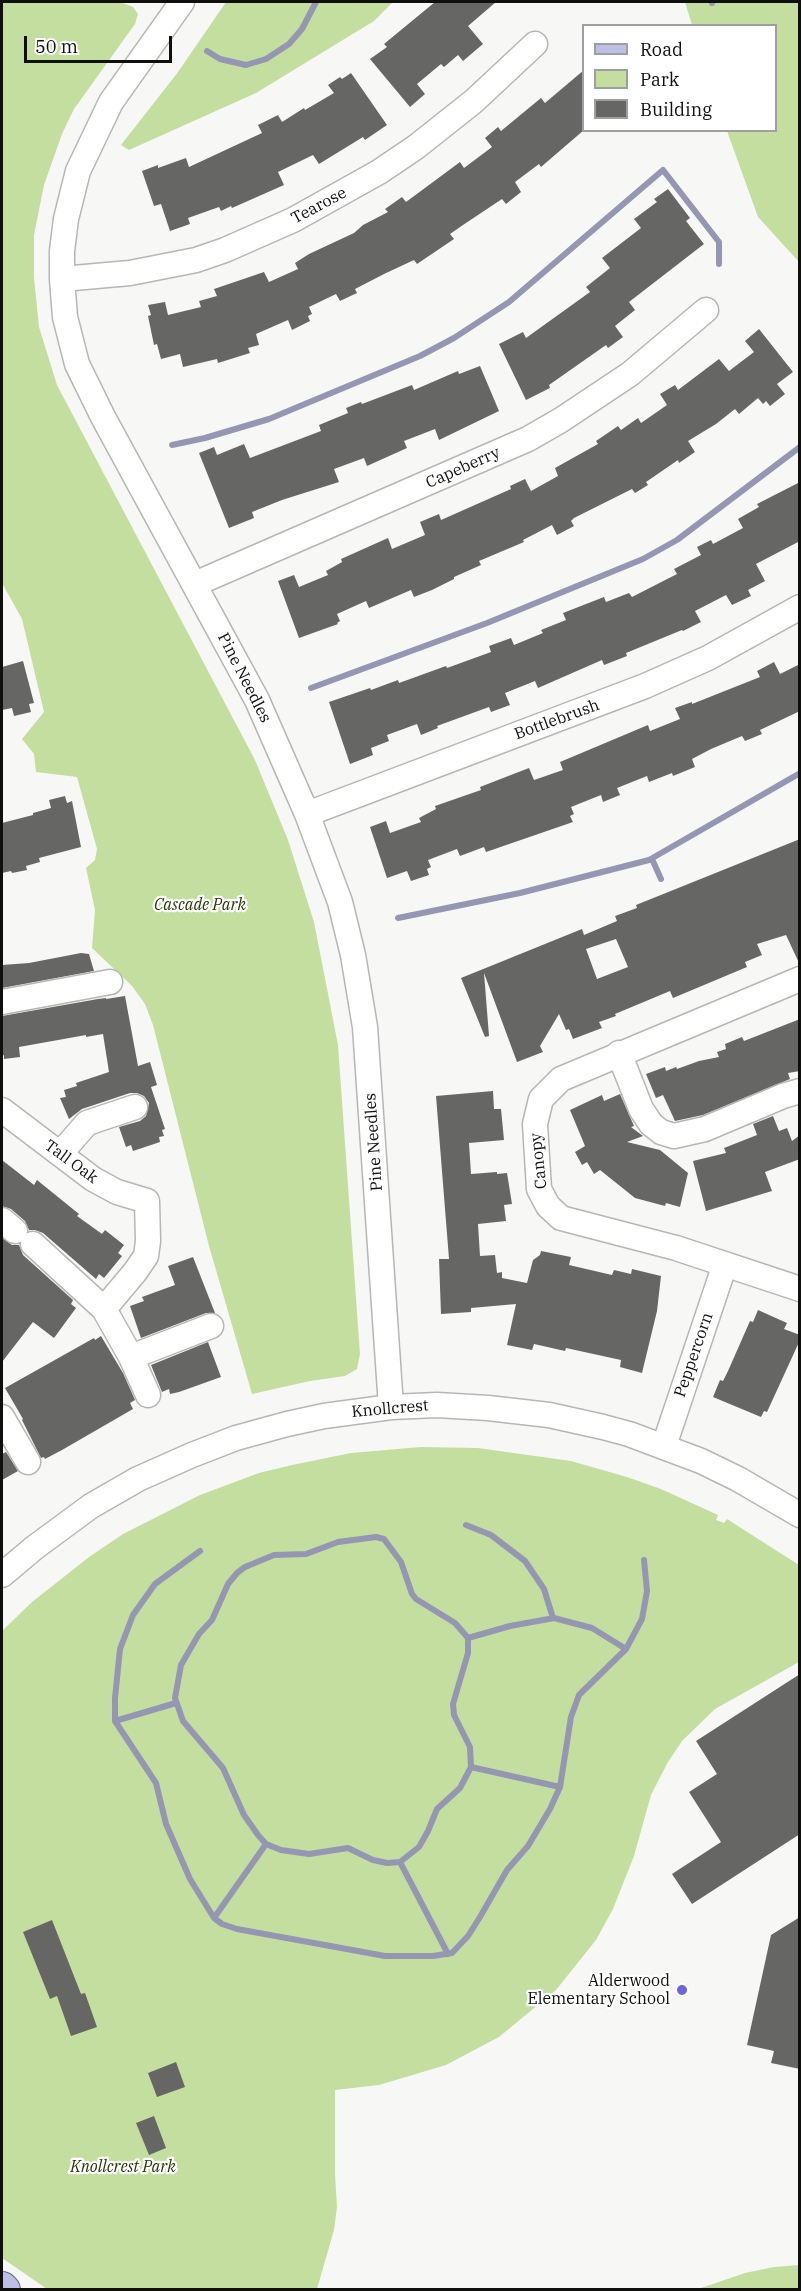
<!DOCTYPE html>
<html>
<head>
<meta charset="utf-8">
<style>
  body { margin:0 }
  #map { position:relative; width:801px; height:2291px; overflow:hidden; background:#f7f8f5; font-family:"IBM Plex Serif",serif }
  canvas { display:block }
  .frame { position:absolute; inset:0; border:3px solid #0f0f0e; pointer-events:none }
  .legend { position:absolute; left:582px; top:24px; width:195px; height:108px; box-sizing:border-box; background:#fff; border:2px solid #9f9f9f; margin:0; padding:8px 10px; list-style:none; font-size:18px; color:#0f0f0e }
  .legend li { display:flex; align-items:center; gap:12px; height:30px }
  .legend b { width:30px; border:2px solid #9f9f9f }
  .scale { position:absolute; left:24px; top:36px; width:148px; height:27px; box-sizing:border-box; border:3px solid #0f0f0e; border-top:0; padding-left:8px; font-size:18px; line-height:21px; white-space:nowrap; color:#0f0f0e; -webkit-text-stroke:4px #fff; paint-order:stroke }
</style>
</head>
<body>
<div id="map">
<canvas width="801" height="2291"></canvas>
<div class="frame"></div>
<ul class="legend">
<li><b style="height:8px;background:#bdbfe5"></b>Road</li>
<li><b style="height:16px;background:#c4dea0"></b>Park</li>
<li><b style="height:16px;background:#666764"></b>Building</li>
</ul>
<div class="scale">50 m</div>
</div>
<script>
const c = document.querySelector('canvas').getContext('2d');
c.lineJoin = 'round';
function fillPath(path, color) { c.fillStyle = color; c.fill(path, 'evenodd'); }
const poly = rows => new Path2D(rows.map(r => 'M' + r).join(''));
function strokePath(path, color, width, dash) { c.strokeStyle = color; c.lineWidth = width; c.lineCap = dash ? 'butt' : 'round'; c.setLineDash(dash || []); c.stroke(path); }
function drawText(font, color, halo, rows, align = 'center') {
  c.font = font + ' "IBM Plex Serif",serif'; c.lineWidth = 4.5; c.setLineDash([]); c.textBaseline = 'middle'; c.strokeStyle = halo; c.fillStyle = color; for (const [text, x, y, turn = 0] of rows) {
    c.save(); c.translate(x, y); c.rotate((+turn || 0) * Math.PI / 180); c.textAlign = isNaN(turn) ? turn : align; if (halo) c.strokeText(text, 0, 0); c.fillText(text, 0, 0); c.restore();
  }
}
const green = poly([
  [2,2,120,2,133,7,138,14,135,24,74,109,62,134,44,185,34,235,34,277,39,327,57,385,255,760,288,840,314,922,338,1045,360,1354,357,1369,345,1376,310,1381,252,1394,209,1246,153,1025,145,1004,132,986,92,948,95,910,86,868,95,860,97,849,77,777,36,772,34,754,22,739,44,712,22,619,2,583],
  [226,2,393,2,374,21,256,93,129,150,121,145,178,72],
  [685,2,799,2,799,262,758,217,727,131,776,130,776,26,692,25],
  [421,1447,478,1448,571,1461,627,1477,661,1489,718,1515,716,1520,724,1523,727,1519,799,1565,799,1662,715,1709,682,1741,668,1762,651,1795,634,1856,613,1909,596,1940,556,1990,499,2037,446,2065,379,2085,335,2090,335,2174,337,2207,334,2230,317,2289,47,2289,2,2258,2,1631,32,1602,89,1557,123,1534,200,1495,259,1473,292,1465,351,1453],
  [799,2265,799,2289,698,2289,745,2273,774,2267]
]);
const stream = poly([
  [712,2,712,3],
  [207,51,220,59,246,65,266,59,289,44,302,29,316,2],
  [172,445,205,438,269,419,420,356,454,338,509,302,663,170,719,242,719,264],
  [311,688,487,623,643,559,677,540,800,447],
  [652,859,661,879],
  [398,918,520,893,649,860,800,773],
  [466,1525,491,1535,525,1561,544,1589,553,1618],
  [376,1537,384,1539,401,1562,412,1594,416,1599,455,1623,468,1638,468,1653,453,1704,454,1715,470,1747,471,1767,460,1788,437,1809,428,1831,419,1847,400,1862,387,1863,373,1860,348,1848,309,1854,281,1850,266,1844,258,1835,244,1815,223,1768,183,1721,175,1698,181,1665,199,1634,212,1620,228,1584,237,1573,245,1567,274,1555,306,1554,338,1542,376,1537],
  [200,1551,155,1584,133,1615,120,1649,115,1698,115,1721,156,1783,166,1824,173,1840,190,1879,214,1918,222,1924,237,1929,385,1956,433,1956,452,1953,468,1936,480,1917,507,1870,528,1846,550,1809,560,1787,571,1717,579,1695,626,1649,642,1619,647,1591,644,1560],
  [468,1638,510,1626,554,1618,592,1628,626,1649],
  [115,1721,176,1703],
  [471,1767,560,1787],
  [400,1862,448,1954],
  [214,1918,266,1844]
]);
const building = poly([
  [435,2,496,2,468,26,483,44,463,61,458,55,444,67,441,64,417,84,425,94,410,107,370,59,387,47,384,44],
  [584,70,584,130,541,167,539,164,515,182,521,192,506,204,502,199,463,225,450,234,454,239,417,264,414,260,384,274,355,289,357,293,340,301,336,294,309,307,312,314,308,316,310,321,292,330,288,320,256,334,259,345,248,348,250,353,218,363,217,359,183,367,180,354,161,359,157,344,154,345,148,316,151,315,148,305,165,302,168,315,201,307,199,301,217,296,214,289,264,272,269,282,298,269,295,263,309,254,354,233,363,225,388,212,385,209,402,197,406,202,460,162,464,168,492,147,485,138,498,127,501,131,541,98,545,103],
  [351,73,387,125,365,140,363,137,319,164,313,155,278,172,284,185,232,208,231,206,221,211,219,207,188,218,190,224,170,231,161,204,154,206,142,171,158,165,158,168,186,158,189,167,262,133,258,125,278,115,282,122,304,108,305,110,334,93,328,85,340,77,342,79],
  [668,189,690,218,686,221,704,244,629,302,635,310,615,326,623,337,608,348,606,345,549,385,550,388,526,400,499,344,523,332,526,338,590,292,586,287,610,268,602,258,641,228,634,219,657,202,654,199],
  [759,329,793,372,777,384,785,394,770,406,766,401,763,404,758,398,739,414,735,409,716,424,688,441,695,452,679,463,678,460,646,482,648,485,635,493,632,489,574,518,571,521,574,526,557,535,552,525,523,540,524,542,479,561,481,565,454,577,454,579,432,590,414,597,411,590,369,608,366,601,337,614,340,621,337,623,338,624,299,638,278,581,294,575,299,587,328,575,326,571,342,562,341,559,388,538,392,549,425,535,420,522,439,514,441,520,511,489,510,486,525,479,531,491,558,476,555,468,598,444,596,441,618,426,621,430,638,418,641,423,667,405,660,394,675,385,678,390,719,359,729,371,754,352,745,341],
  [480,366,499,411,439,440,435,429,404,441,407,448,367,466,364,458,334,469,339,482,282,500,252,512,254,518,229,528,199,453,214,447,217,455,244,444,250,458,321,431,319,425,348,413,346,408,361,402,362,404,412,385,414,390,458,371,459,374],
  [800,482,800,541,756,564,765,581,748,590,751,596,732,605,726,595,695,611,701,622,683,631,682,630,626,653,627,656,604,665,602,660,538,688,535,681,505,693,510,705,491,712,489,707,437,726,438,728,421,735,417,724,387,735,389,741,371,748,373,755,350,764,329,702,370,688,371,690,398,680,399,683,446,666,447,668,491,652,489,646,511,638,514,645,543,633,541,630,566,620,563,613,604,597,606,602,629,593,632,597,677,574,674,569,701,555,697,547,711,540,713,544,743,528,738,519,759,507,757,504],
  [23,661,34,703,29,704,31,712,14,716,12,708,2,710,2,667],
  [774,662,780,674,800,664,800,711,760,730,762,734,745,741,742,736,711,749,692,759,695,767,673,776,672,773,649,782,647,776,617,788,620,795,603,802,601,795,571,807,574,814,570,816,573,822,486,852,484,847,460,856,457,849,428,860,431,867,427,869,429,875,411,881,407,871,387,878,370,827,386,821,390,833,421,822,419,818,436,809,435,806,481,790,480,787,516,773,529,768,534,780,563,770,560,762,648,725,650,731,680,719,675,708,692,702,692,704,760,677,757,671],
  [65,796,67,803,72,801,81,847,39,858,40,862,26,866,27,870,12,873,11,871,2,873,2,823,33,815,33,813,51,808,49,800],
  [800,839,800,965,786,935,757,944,762,955,745,962,747,967,673,998,670,991,615,1014,616,1016,599,1022,602,1028,573,1039,569,1029,566,1030,559,1014,540,1046,543,1052,517,1062,484,973,489,1036,485,1037,461,978,582,929,584,935,617,921,615,916,637,908,636,905],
  [616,939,628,967,597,979,586,949],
  [81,953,89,954,94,971,2,988,2,965,29,963],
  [125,996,138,1066,150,1062,157,1085,151,1087,165,1129,162,1130,164,1136,159,1137,160,1142,133,1151,131,1145,126,1147,119,1127,140,1121,146,1116,149,1103,144,1096,137,1093,130,1093,82,1109,69,1119,60,1098,66,1097,64,1090,77,1086,76,1083,109,1072,103,1034,86,1037,86,1035,19,1047,20,1057,4,1059,4,1055,2,1056,2,1016,98,999,106,998,106,999],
  [800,1019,800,1071,788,1073,790,1079,703,1115,675,1121,663,1095,656,1098,646,1074,665,1067,666,1071,676,1067,677,1069,699,1061,719,1057,717,1052,726,1049,725,1044,742,1037,744,1041],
  [493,1091,494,1109,501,1109,504,1140,469,1143,471,1174,497,1172,497,1174,507,1173,512,1204,504,1205,506,1221,478,1224,480,1256,495,1255,497,1273,502,1272,502,1278,527,1283,533,1260,540,1255,541,1251,571,1257,569,1265,612,1275,614,1270,631,1274,632,1269,661,1276,657,1311,642,1373,620,1367,621,1360,566,1348,565,1351,534,1344,532,1350,507,1345,516,1304,471,1308,471,1312,441,1314,439,1259,449,1259,436,1096],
  [620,1094,634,1126,631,1127,643,1136,627,1142,660,1150,688,1173,680,1207,666,1203,665,1206,635,1198,600,1170,594,1174,587,1162,582,1165,575,1152,585,1146,570,1110,602,1095,604,1101],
  [773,1116,779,1131,787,1128,792,1141,800,1135,800,1159,765,1172,772,1191,706,1211,693,1161,726,1153,724,1148,757,1135,753,1124],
  [2,1160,34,1185,37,1180,79,1214,77,1216,102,1234,105,1230,124,1245,118,1253,122,1256,104,1278,99,1274,96,1279,43,1233,35,1230,29,1230,25,1221,11,1209,2,1206],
  [2,1238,12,1245,19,1245,23,1255,73,1300,71,1304,76,1308,54,1338,33,1322,2,1362],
  [193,1257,215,1313,206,1313,141,1338,130,1306,144,1301,142,1297,175,1285,168,1266],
  [758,1310,787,1323,784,1329,800,1335,800,1340,767,1412,764,1411,761,1417,713,1397,720,1380,723,1381,728,1371,750,1321,753,1322],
  [101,1336,123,1373,135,1400,130,1403,133,1409,62,1450,45,1459,44,1457,41,1458,22,1420,23,1419,5,1388,94,1338,95,1340],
  [208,1342,221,1377,179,1392,170,1394,169,1389,162,1392,151,1365],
  [6,1452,18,1471,2,1480,2,1454],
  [800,1674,800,1834,692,1904,672,1874,721,1842,689,1792,717,1774,696,1741],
  [800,1917,800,2069,771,2063,774,2051,747,2045,771,1935],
  [52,1920,81,1994,85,1993,97,2027,71,2036,57,1996,50,1999,23,1932],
  [176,2062,185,2087,157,2097,148,2073],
  [154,2116,166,2148,149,2155,136,2123]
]);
const minor = poly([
  [182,2,111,102,78,171,66,219,62,251,62,279,65,317,77,364,103,417,257,700,307,814,340,902,353,955,365,1027,391,1407],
  [62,279,130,273,196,260,225,250,293,220,379,172,416,147,474,101,535,44],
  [195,584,528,439,561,420,630,374,706,310],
  [307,814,645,686,708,658,800,607],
  [800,979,561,1079,541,1099,535,1124,539,1189,548,1206,561,1218,676,1248,800,1289],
  [2,1002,110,982],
  [619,1053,641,1109,651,1124,661,1132,674,1136,705,1129,783,1096,800,1091],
  [2,1110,93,1179,117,1192,147,1201,148,1241,146,1256,135,1272,104,1309],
  [60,1154,87,1123,135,1107],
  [2,1220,15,1231],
  [33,1244,104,1309,131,1357,148,1395],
  [131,1357,211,1326],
  [2,1417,28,1462],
  [664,1446,725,1264],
  [2,1575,34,1548,91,1506,138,1479,192,1455,236,1438,287,1424,324,1416,391,1407,437,1405,488,1408,549,1415,603,1427,629,1434,701,1461,738,1479,800,1515]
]);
const major = poly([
  [2,2288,4,2290]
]);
const markers = [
  [682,1990,6,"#6c65df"]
];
const streetNames = [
  ["Tearose",319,206,-28],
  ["Capeberry",463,468,-24],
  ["Pine Needles",244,678,63],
  ["Bottlebrush",557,720,-20],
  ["Pine Needles",374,1142,-94],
  ["Canopy",539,1161,-96],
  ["Tall Oak",71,1162,36],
  ["Peppercorn",694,1355,-71],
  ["Knollcrest",390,1409,-5]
];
const parkNames = [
  ["Cascade Park",200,905],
  ["Knollcrest Park",123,2167]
];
const poiNames = [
  ["Alderwood",670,1981],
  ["Elementary School",670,1999]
];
fillPath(green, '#c4dea0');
strokePath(stream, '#9496b2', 6);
fillPath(building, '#666764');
strokePath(minor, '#b5b7b4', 27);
strokePath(major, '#64658e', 34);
strokePath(minor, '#fff', 24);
strokePath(major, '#bdbfe5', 32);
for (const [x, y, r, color] of markers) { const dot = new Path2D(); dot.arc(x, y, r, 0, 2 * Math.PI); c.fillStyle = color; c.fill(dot); strokePath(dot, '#fff', 2); }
drawText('16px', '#0f0f0e', '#fff', streetNames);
drawText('italic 16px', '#273705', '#fff', parkNames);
drawText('16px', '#0f0f0e', '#fff', poiNames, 'right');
</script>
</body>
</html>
